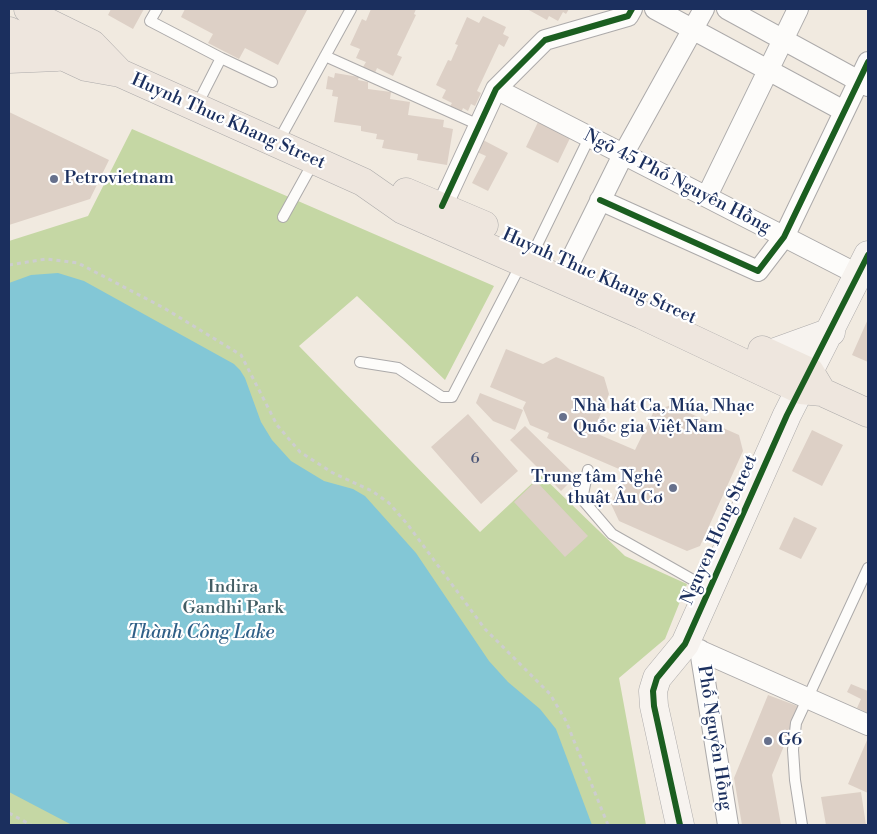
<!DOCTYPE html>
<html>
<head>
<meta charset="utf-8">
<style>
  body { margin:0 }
  #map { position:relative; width:877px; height:834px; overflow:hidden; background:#f1eae0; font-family:"Libre Bodoni",serif }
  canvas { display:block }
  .frame { position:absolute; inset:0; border:10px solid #1b2f5e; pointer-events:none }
</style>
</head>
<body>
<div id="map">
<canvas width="877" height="834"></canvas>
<div class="frame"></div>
</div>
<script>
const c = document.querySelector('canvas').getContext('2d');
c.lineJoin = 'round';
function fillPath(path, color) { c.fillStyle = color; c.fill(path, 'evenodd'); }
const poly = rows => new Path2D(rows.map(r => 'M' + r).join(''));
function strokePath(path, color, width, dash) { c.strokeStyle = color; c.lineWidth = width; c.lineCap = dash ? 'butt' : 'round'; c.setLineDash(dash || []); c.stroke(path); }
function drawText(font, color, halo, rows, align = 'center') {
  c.font = font + ' "Libre Bodoni",serif'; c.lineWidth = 4.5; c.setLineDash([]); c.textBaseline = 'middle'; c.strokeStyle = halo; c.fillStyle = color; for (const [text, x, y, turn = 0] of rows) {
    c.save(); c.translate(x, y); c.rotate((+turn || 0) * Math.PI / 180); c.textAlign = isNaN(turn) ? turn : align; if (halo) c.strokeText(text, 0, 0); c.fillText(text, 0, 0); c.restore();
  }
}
const green = poly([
  [132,129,494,286,445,380,357,296,299,346,480,532,541,475,625,556,687,584,665,639,619,678,646,825,9,825,9,241,88,216]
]);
const water = poly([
  [58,273,84,281,234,364,240,370,245,378,261,422,272,440,291,461,324,481,353,489,365,496,416,553,489,661,508,682,540,709,556,729,592,825,72,825,9,792,9,283,31,275]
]);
const building = poly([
  [111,9,144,9,133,29,108,15],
  [185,9,305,9,307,10,278,65,245,48,239,59,208,43,213,34,181,17],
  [371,9,416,9,414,14,416,15,397,55,402,57,393,76,377,68,375,73,363,67,366,62,356,58,360,49,350,45,362,19,366,21],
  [527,9,569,9,566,14,563,12,558,21,549,16,547,20],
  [483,16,506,27,503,34,509,37,504,47,499,44,477,91,481,93,475,106,471,104,468,111,463,108,461,113,449,108,452,103,442,98,446,90,436,85,448,60,451,61,458,45,455,44,467,17,479,23],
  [335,73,359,77,358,80,368,82,368,89,391,92,390,99,410,102,408,115,444,120,443,127,453,129,447,165,417,160,418,154,382,148,384,140,376,139,377,134,361,131,361,126,334,122,338,97,332,96,333,90,326,89,328,76,334,78],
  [9,112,109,160,90,199,9,225],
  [539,120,571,136,558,163,526,147],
  [483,140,508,153,488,191,472,183,486,156,477,152],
  [868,319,868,362,852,355],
  [506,349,543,364,556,357,604,377,609,394,593,432,635,450,654,411,671,405,739,435,743,451,700,546,687,551,619,521,611,504,626,472,547,438,549,433,530,425,523,408,526,402,490,387],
  [480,393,523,410,515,430,493,421,476,403],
  [468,414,518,471,481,504,431,447],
  [525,426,576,476,561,491,510,440],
  [812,430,843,445,822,486,792,471],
  [536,481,588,536,565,557,514,502],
  [794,517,817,528,801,559,779,549],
  [851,684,868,691,868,713,857,708,861,699,847,692],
  [768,695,800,707,772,775,781,825,742,825,734,778],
  [868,738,868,793,848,784],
  [861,792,866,825,826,825,821,797]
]);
const path = poly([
  [9,265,46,259,78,263,164,308,241,355,277,425,300,452,333,473,372,491,389,503,408,525,485,629,550,694,566,721,608,825],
  [9,813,31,825]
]);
const lane = poly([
  [157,9,150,21,221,58,196,107],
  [325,56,479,125],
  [221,58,272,82],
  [278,142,351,9],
  [283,217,314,161],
  [535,249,590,136],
  [360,362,398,368,442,397,452,397,521,264],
  [588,470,582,499,612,534,709,589],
  [802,825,795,780,793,750,796,723,868,568]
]);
const street = poly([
  [655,9,844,111],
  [727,9,868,86],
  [496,89,859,275],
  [707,196,798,9],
  [600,200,758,271,784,237,868,62],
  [442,206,496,89,545,40,628,16,632,9],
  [569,264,624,153,704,9],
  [685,644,868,725],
  [700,650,728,825]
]);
const secondary = poly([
  [770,354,831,332],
  [680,825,654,706,653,691,657,678,685,644,787,415,868,255]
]);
const primary = poly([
  [28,9,35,16,92,44,120,73],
  [9,31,86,67,120,73,363,182,403,210,642,315,801,390,822,392,868,413],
  [9,59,57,57],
  [406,192,484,225],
  [762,350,810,372,822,392]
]);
const cycleway = poly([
  [600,200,758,271,784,237,868,62],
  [442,206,496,89,545,40,628,16,632,9],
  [680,825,654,706,653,691,657,678,685,644,787,415,868,255]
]);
const markers = [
  [54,179,5,"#66708c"],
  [563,417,5,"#66708c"],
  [673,488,5,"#66708c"],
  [768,741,5,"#66708c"]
];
const numberNames = [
  ["6",475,459]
];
const streetNames = [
  ["Huynh Thuc Khang Street",228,122,24],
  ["Ngõ 45 Phố Nguyên Hồng",677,182,27],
  ["Huynh Thuc Khang Street",599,277,24],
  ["Nguyen Hong Street",720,530,-66],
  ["Phố Nguyên Hồng",714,738,81]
];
const poiNames = [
  ["Petrovietnam",64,179],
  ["Nhà hát Ca, Múa, Nhạc",573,407],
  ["Quốc gia Việt Nam",573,428],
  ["Trung tâm Nghệ",663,478,"right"],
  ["thuật Âu Cơ",663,499,"right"],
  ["G6",778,741]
];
const parkNames = [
  ["Indira",233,588],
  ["Gandhi Park",233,609]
];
const waterNames = [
  ["Thành Công Lake",201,633]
];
fillPath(green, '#c5d7a4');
fillPath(water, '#83c7d6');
fillPath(building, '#ddd0c6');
strokePath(lane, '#acaaaa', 12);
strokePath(street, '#acaaaa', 22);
strokePath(secondary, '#acaaaa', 29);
strokePath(primary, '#acaaaa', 29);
strokePath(path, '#cdcdcf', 3, [4, 4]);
strokePath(lane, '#fdfcfa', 10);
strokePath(street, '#fdfcfa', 20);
strokePath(secondary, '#f7f3ef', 28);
strokePath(primary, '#eee6de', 28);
strokePath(cycleway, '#1b5e20', 6);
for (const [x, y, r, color] of markers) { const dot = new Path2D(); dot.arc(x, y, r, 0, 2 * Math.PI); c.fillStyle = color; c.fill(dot); strokePath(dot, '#fff', 2); }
drawText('15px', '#4c5778', null, numberNames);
drawText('18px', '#1b2f5e', '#fff', streetNames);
drawText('18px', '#1b2f5e', '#fff', poiNames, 'left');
drawText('18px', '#435d64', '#fff', parkNames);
drawText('italic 19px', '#2f5f87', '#fff', waterNames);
</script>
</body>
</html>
